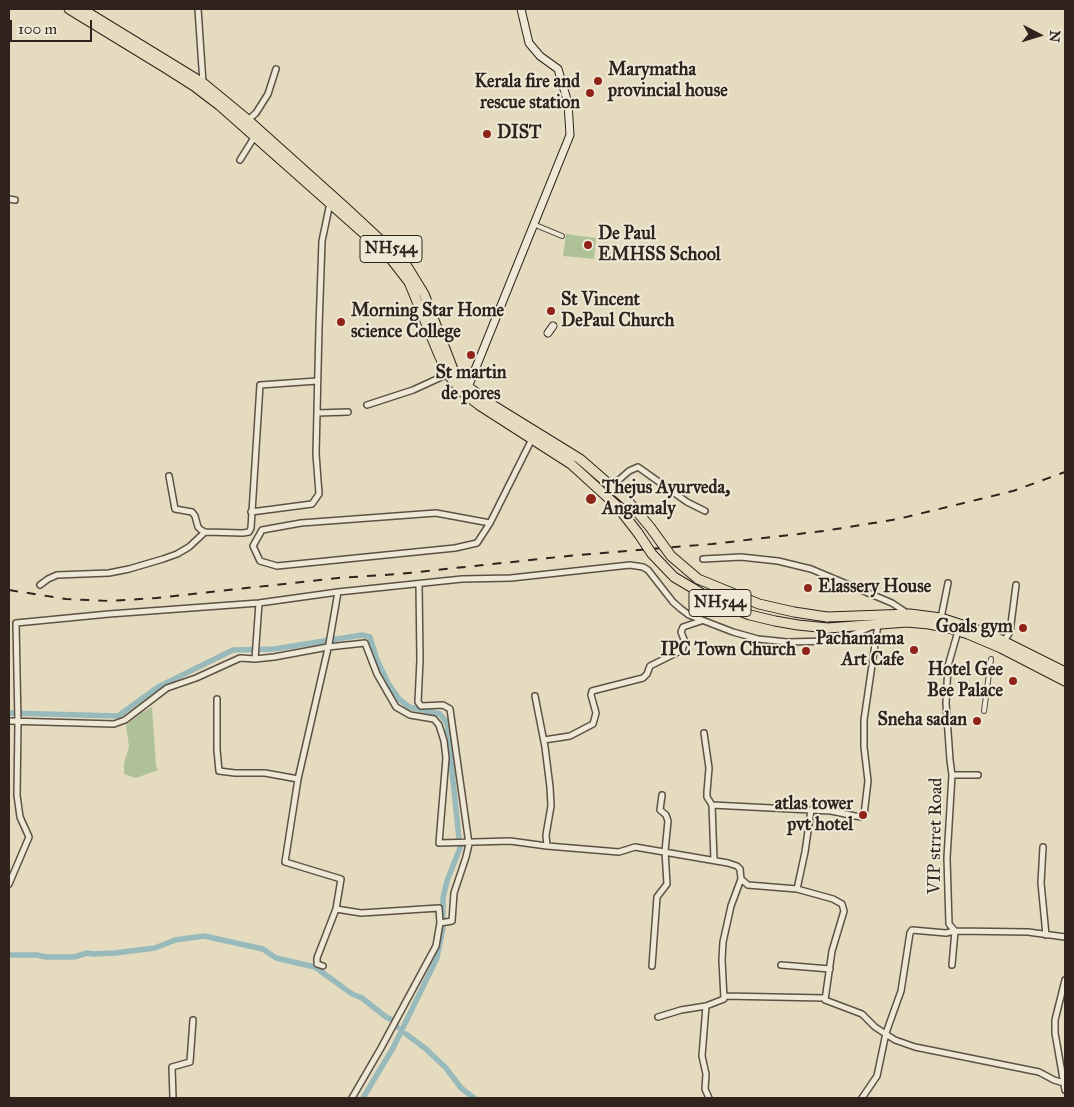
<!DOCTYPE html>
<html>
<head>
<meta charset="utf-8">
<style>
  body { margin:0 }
  #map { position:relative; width:1074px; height:1107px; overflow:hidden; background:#e5dcc0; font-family:"IM FELL Great Primer",serif }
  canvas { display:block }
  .frame { position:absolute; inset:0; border:10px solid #30231d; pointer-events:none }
  .north { position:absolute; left:1014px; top:10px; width:50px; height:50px; -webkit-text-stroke:4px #eee8d6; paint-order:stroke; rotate:95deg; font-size:14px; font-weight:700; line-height:20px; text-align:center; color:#30231d }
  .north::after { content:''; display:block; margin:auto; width:18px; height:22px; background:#30231d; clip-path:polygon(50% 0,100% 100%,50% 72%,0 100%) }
  .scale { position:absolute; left:10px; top:20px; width:82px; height:22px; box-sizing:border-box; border:2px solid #30231d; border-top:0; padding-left:6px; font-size:15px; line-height:18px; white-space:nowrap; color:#30231d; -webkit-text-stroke:4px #eee8d6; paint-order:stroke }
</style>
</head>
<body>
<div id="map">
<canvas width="1074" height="1107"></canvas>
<div class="frame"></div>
<div class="north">N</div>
<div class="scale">100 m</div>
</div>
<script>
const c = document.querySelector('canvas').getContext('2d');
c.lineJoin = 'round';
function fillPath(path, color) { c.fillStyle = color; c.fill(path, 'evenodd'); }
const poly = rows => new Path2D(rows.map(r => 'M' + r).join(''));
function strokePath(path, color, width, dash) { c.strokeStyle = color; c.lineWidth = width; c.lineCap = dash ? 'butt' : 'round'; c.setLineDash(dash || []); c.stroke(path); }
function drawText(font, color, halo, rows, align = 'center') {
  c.font = font + ' "IM FELL Great Primer",serif'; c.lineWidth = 4; c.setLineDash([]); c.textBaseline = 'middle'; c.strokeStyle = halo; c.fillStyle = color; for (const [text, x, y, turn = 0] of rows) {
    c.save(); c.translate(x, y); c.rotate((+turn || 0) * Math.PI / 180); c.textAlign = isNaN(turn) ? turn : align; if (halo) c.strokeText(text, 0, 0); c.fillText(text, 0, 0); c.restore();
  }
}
const green = poly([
  [566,234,596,238,594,259,563,256],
  [152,707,156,765,158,770,136,778,124,774,124,763,129,747,126,725,141,713]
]);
const canal = poly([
  [9,713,118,716,158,687,233,650,274,649,362,635,370,637,377,660,388,683,399,699,409,707,440,714,447,723,460,848,447,881,443,898,443,928,437,958,393,1048,363,1098],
  [9,955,37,955,46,957,74,957,87,953,93,954,115,953,155,948,175,940,204,936,263,949,276,958,315,967,352,994,362,998,386,1017,396,1022,397,1027],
  [406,1034,426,1049,446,1068,461,1088,474,1098]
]);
const pedestrian = poly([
  [533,224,562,236],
  [984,711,991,659]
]);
const minor = poly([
  [198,9,203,83],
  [248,120,256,113,268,94,276,69],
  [240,160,255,136],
  [9,199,15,200],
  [367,405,413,390,448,374],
  [317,413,348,412],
  [169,476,175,509,192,512,195,516,198,527,201,530,205,532,243,533,249,532,251,528,260,385,317,381],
  [612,486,629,471,638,467,687,502,705,511],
  [251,512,312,504,319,494,316,454,319,327,322,241,330,203],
  [490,523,436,513,301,523,262,530,253,546,260,561,277,566,455,548,477,543,490,523,532,439],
  [703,559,741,557,778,561,811,569,892,603,907,613],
  [419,584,420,660,418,702,421,706,443,705,450,709,469,844,466,857,454,893,452,921,440,923],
  [40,585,48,579,57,575,109,573,129,569,163,559,177,554,189,547,205,532],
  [941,618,948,583],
  [958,631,948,666,946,703,950,760,952,775,947,858,949,924,955,931,1028,932,1065,937],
  [1004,641,1010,632,1016,585],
  [255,659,259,603],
  [535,696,545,747,550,787,551,806,546,835,547,846,619,852,635,847,728,863,737,866,740,869,741,879,748,885,797,889,833,899,842,904,844,911,832,951,825,1000,862,1014,875,1027,895,1040,915,1047,1039,1072,1054,1080,1064,1083],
  [217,699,217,750,219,771,235,773,265,773,298,779],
  [9,721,114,724,125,720,167,688,196,678,240,658,255,659,274,657,328,647,365,643,377,674,396,707,410,715,434,719,439,725,444,741,446,758,439,843,510,841,547,846],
  [704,733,709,768,707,792,707,797,712,805,714,860],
  [544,740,570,736,593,724,596,713,591,695,592,691,643,678,647,674,650,666,682,650,685,642,681,632,683,627,701,621],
  [952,775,978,775],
  [1043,847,1041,883,1046,935],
  [9,884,29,837,20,817,17,795,18,723,16,623,109,614,259,603,338,592,462,579,511,578,630,565,643,567,648,570,673,602,681,609,689,615,733,632,758,639,787,642,830,641,844,638,878,624,864,720,864,747,868,781,864,815,862,817,855,816,831,811,712,805],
  [797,889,805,852,811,810],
  [336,909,361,913,439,908,440,923,436,946,381,1048,352,1098],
  [781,965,830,969],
  [323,966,317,964,317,958,336,909,341,879,285,862,298,779,329,644,338,592],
  [652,966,657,897,667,884,665,851,668,821,666,815,660,810,662,795],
  [1065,980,1055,1020,1055,1033,1065,1090],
  [724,996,824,998],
  [658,1017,681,1010,706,1006],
  [173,1098,172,1067,190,1062,193,1020],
  [709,1098,705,1089,706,1074,702,1056,706,1006,724,999,722,960,723,942,731,906,741,879],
  [862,1098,877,1076,886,1033,901,991,910,933,912,930,946,933,955,931,952,965]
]);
const secondary = poly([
  [548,333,553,326],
  [465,388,468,387,570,135,568,103,558,69,540,56,529,43,521,9]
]);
const trunk = poly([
  [69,9,164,67,194,86,219,105,388,255,409,282,439,355,448,374,461,391,479,405,571,464,617,506,638,533],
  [82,9,203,83,248,120,345,207,405,263,424,294,454,372,468,387,494,406,580,459,627,500,650,527],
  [827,617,910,614,941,618,987,633,1065,672],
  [828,628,907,622,929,624,949,628,968,634,1001,648,1065,681]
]);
const rail = poly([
  [9,590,66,599,110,601,156,598,338,578,399,574,568,556,712,544,824,531,898,519,1013,491,1065,472]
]);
const trunkBridge = poly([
  [650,527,671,556,698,579,759,604,794,612,827,617],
  [638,533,652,554,674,577,716,602,750,615,775,621,798,625,828,628]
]);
const markers = [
  [598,81,5,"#8f2418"],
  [590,93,5,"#8f2418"],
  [487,134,5,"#8f2418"],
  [588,245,5,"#8f2418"],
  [551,311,5,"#8f2418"],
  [341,322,5,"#8f2418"],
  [471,355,5,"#8f2418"],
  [591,499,6,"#8f2418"],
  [808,588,5,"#8f2418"],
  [1023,628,5,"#8f2418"],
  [914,650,5,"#8f2418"],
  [806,651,5,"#8f2418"],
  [1013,681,5,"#8f2418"],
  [977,721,5,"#8f2418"],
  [863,815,5,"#8f2418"]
];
const shields = [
  [391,249,62],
  [720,603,62]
];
const shieldNames = [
  ["NH544",391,249],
  ["NH544",720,603]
];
const poiNames = [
  ["Marymatha",608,71],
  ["provincial house",608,92],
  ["Kerala fire and",580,83,"right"],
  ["rescue station",580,104,"right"],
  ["DIST",497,134],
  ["De Paul",598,235],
  ["EMHSS School",598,256],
  ["St Vincent",561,301],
  ["DePaul Church",561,322],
  ["Morning Star Home",351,312],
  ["science College",351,333],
  ["St martin",471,374,"center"],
  ["de pores",471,395,"center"],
  ["Thejus Ayurveda,",602,489],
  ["Angamaly",602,510],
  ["Elassery House",818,588],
  ["Goals gym",1013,628,"right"],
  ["Pachamama",904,640,"right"],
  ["Art Cafe",904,661,"right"],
  ["IPC Town Church",796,651,"right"],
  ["Hotel Gee",1003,671,"right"],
  ["Bee Palace",1003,692,"right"],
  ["Sneha sadan",967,721,"right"],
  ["atlas tower",853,805,"right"],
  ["pvt hotel",853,826,"right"]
];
const streetNames = [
  ["VIP strret Road",936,836,-89]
];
fillPath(green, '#afc297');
strokePath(canal, '#98baba', 5.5);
strokePath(pedestrian, '#5d5146', 6);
strokePath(minor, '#5d5146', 8);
strokePath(secondary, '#30231d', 9);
strokePath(trunk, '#30231d', 11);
strokePath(pedestrian, '#eee8d6', 4);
strokePath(minor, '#eee8d6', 5);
strokePath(secondary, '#eee8d6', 7);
strokePath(trunk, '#e5dcc0', 9);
strokePath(rail, '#30231d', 2, [9, 9]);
strokePath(trunkBridge, '#30231d', 11, []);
strokePath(trunkBridge, '#e5dcc0', 9);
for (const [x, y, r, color] of markers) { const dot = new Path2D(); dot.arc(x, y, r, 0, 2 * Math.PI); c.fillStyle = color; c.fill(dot); strokePath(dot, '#eee8d6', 2); }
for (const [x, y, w] of shields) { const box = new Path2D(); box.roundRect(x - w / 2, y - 13.5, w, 27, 4); c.fillStyle = '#eee8d6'; c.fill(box); strokePath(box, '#30231d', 1); }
drawText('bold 16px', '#30231d', null, shieldNames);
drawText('bold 18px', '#30231d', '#eee8d6', poiNames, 'left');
drawText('18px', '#30231d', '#eee8d6', streetNames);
</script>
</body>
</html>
